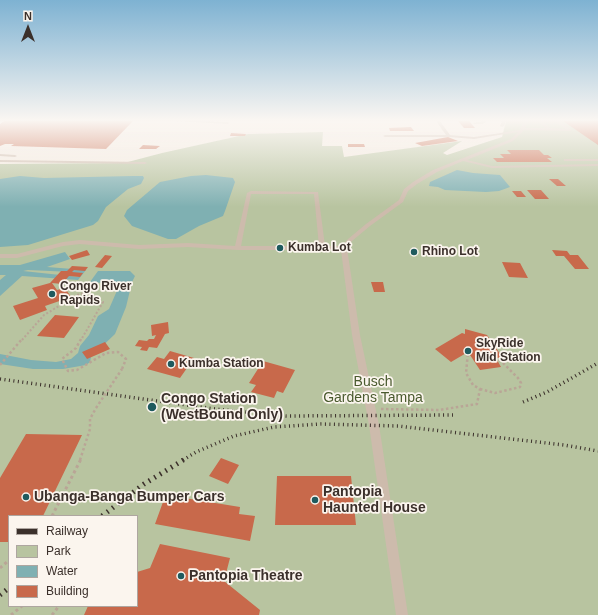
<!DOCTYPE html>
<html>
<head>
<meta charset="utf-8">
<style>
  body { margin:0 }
  #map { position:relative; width:598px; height:615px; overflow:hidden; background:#f4ebe1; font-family:Helvetica,sans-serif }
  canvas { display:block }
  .legend { position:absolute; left:8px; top:515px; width:130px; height:92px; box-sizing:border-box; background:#fbf5ee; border:1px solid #aea6a0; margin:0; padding:5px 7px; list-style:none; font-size:12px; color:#3b302b }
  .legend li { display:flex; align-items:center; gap:8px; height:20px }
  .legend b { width:20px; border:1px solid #aea6a0 }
  .north { position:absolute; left:8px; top:8px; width:40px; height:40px; -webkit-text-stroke:3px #fbf5ee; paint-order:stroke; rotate:0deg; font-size:11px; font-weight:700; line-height:16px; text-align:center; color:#3b302b }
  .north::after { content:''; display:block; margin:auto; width:14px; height:18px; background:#3b302b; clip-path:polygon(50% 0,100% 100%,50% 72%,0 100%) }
</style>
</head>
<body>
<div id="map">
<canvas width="598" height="615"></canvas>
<ul class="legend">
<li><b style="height:5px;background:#3b302b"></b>Railway</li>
<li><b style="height:11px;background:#b8c4a0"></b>Park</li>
<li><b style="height:11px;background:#7fb0b2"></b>Water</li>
<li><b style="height:11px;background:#c8694b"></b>Building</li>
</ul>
<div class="north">N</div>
</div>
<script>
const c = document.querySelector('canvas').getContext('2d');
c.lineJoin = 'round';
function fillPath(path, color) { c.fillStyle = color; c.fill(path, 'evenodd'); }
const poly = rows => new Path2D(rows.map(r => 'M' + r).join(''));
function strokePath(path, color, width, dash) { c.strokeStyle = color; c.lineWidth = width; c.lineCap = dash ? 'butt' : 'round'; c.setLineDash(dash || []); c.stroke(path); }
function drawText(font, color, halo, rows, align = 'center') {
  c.font = font + ' Helvetica,sans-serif'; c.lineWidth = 3.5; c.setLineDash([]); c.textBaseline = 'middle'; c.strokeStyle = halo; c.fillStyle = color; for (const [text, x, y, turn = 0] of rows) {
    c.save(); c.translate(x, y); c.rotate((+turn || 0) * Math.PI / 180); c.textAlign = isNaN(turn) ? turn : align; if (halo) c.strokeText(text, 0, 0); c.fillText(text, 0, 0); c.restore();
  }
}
const green = poly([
  [506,121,598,121,598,615,0,615,0,164,124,163,162,153,248,134,323,132,322,146,342,146,344,157,462,141,443,153,447,155,502,137],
  [9,516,137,516,137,606,9,606]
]);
const water = poly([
  [457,170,473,173,500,175,510,187,499,191,486,192,445,190,438,187,429,186,430,182],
  [206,175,233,178,235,182,225,211,223,216,199,226,176,239,168,239,132,226,124,216,127,210,160,182,191,176],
  [20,176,44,178,133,176,143,176,144,178,141,184,128,189,106,207,98,221,93,225,28,245,0,247,0,179],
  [65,252,70,259,47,267,86,270,78,280,22,276,0,296,0,280,6,275,0,275,0,265,20,265],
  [28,270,72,272,79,277,23,271],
  [98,271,130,271,135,276,132,282,126,307,115,334,91,357,90,362,86,365,63,369,33,369,0,364,0,354,31,360,56,362,71,359,78,353,80,346,89,335,98,316,109,309,119,286,116,284,90,282]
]);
const building = poly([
  [4,121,133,121,106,149,11,146,14,144,5,144,0,146,0,124],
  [458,121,469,121,475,128,464,128],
  [563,121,598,121,598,145],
  [411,127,414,131,390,131,389,128],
  [231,133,246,134,245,136,230,136],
  [448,137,458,141,422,146,415,143],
  [348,144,364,144,365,147,348,147],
  [143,145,160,146,156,149,139,149],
  [507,150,539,150,544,155,548,155,552,158,547,158,552,162,497,162,493,158,504,158,500,154,511,154],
  [549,179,558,179,566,186,557,186],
  [527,190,541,190,549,199,535,199],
  [512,191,521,191,526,197,517,197],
  [87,250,90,255,72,260,69,256],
  [552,250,567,251,570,255,578,255,589,269,575,269,564,256,556,256],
  [105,255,112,256,102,268,95,267],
  [502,262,520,263,528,278,509,277],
  [72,266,88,267,85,271,74,270,72,272,83,273,80,277,69,276,62,284,52,283,57,290,65,288,71,297,45,306,47,310,20,320,13,306,38,298,32,288,50,283,61,271,67,271],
  [371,282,383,282,385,292,374,292],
  [55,315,79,317,64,338,37,336],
  [168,322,169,333,165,334,157,348,149,347,147,351,140,350,142,347,135,346,139,340,147,341,149,339,154,339,156,335,152,336,151,325],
  [465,329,487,335,503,358,496,358,501,367,480,370,468,352,451,362,435,349,462,333,465,334],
  [105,342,110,349,87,359,82,352],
  [170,351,194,358,180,378,147,369,157,357,164,359],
  [263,361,295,370,283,393,277,391,274,398,251,392,256,385,249,383],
  [26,434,82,435,43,516,9,516,9,542,0,542,0,478],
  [221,458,239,465,228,484,209,476],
  [277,476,351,476,356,525,275,525],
  [172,496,240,507,239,514,255,516,250,541,155,524,163,502,170,502],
  [160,544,230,558,224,581,260,610,259,615,84,615,88,606,137,606,137,572,150,568]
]);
const pathFar2 = poly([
  [22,340,44,315,79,294,85,293,103,302,81,340]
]);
const pathFar1 = poly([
  [81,339,76,348,62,359,68,371,77,370,106,353,118,352,126,359,122,369],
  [0,365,22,339],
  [480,389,495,393,520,387,521,383,518,378,498,358],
  [381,409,439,410,477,404,480,389,473,385,466,373,468,352],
  [80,460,90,429,90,419,96,408]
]);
const path = poly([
  [52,516,81,459],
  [0,568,9,560],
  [11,615,22,606],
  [52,615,59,606]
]);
const service = poly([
  [173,121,207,121,228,122,230,123,228,124,173,121],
  [436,121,440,121,450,135,474,137,520,130,524,121,528,121,525,128,546,128,538,121,542,121,550,128,565,129,555,121,559,121,571,129,571,131,524,130,513,141,467,160,492,166,598,164,598,166,492,168,463,161,437,172,417,184,408,191,403,202,370,226,352,241,347,248,360,335,379,425,408,615,396,615,369,425,352,335,341,250,238,250,188,247,139,249,80,244,63,246,17,258,0,258,0,254,17,254,63,242,80,240,139,245,188,243,235,246,247,193,251,191,318,192,325,246,342,246,348,239,366,224,399,200,404,189,413,182,433,170,511,139,518,132,474,139,449,137,385,137,383,136,385,135,446,135,436,121],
  [251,194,314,194,319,246,241,246,251,194],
  [483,121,487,121,483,124,474,124,472,123,483,121],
  [502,121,506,121,504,126,502,127,500,126,502,121],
  [0,154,15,155,17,156,15,157,0,156,0,154],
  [564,159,598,159,598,161,564,161,564,159],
  [0,160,145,162,147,163,145,164,0,162,0,160]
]);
const railFar1 = poly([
  [0,379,215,409,286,416,453,415],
  [523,402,547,392,598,363],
  [183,460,196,452,234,436,274,427,321,424,398,426,564,445,598,451]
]);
const rail = poly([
  [102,516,144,484,185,459],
  [0,595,9,588]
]);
const pathBridge = poly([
  [96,408,122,369]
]);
const markers = [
  [280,248,4,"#1f5a5e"],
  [414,252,4,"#1f5a5e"],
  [52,294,4,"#1f5a5e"],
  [468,351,4,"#1f5a5e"],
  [171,364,4,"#1f5a5e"],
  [152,407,5,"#1f5a5e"],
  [26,497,4,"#1f5a5e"],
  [315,500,4,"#1f5a5e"],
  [181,576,4,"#1f5a5e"]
];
const poiNames = [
  ["Kumba Lot",288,248],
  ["Rhino Lot",422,252],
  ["Congo River",60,287],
  ["Rapids",60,301],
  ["SkyRide",476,344],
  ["Mid Station",476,358],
  ["Kumba Station",179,364]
];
const nearParknames = [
  ["Busch",373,382],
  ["Gardens Tampa",373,398]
];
const nearPoinames = [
  ["Congo Station",161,399],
  ["(WestBound Only)",161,415],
  ["Pantopia",323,492],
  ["Haunted House",323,508],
  ["Ubanga-Banga Bumper Cars",34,497],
  ["Pantopia Theatre",189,576]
];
fillPath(green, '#b8c4a0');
fillPath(water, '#7fb0b2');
fillPath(building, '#c8694b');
strokePath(pathFar2, '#b9a596', 2, [2, 2]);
strokePath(pathFar1, '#b9a596', 2.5, [2.5, 2.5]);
strokePath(path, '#b9a596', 3, [3, 3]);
fillPath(service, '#cdbbac');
strokePath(railFar1, '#3b302b', 3.5, [1, 3.5]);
strokePath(rail, '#3b302b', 5, [1.5, 5]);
strokePath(pathBridge, '#b9a596', 2.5, [2.5, 2.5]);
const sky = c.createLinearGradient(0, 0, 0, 207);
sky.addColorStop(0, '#7eb2d2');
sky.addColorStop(0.58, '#faf6f2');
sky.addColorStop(1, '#faf6f200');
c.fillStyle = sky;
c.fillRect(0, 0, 598, 207);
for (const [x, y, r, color] of markers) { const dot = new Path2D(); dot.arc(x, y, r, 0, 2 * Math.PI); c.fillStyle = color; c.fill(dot); strokePath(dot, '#fbf5ee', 1.5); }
drawText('bold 12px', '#3b302b', '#fbf5ee', poiNames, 'left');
drawText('14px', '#4a5a2e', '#fbf5ee', nearParknames);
drawText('bold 14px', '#3b302b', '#fbf5ee', nearPoinames, 'left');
</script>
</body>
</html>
